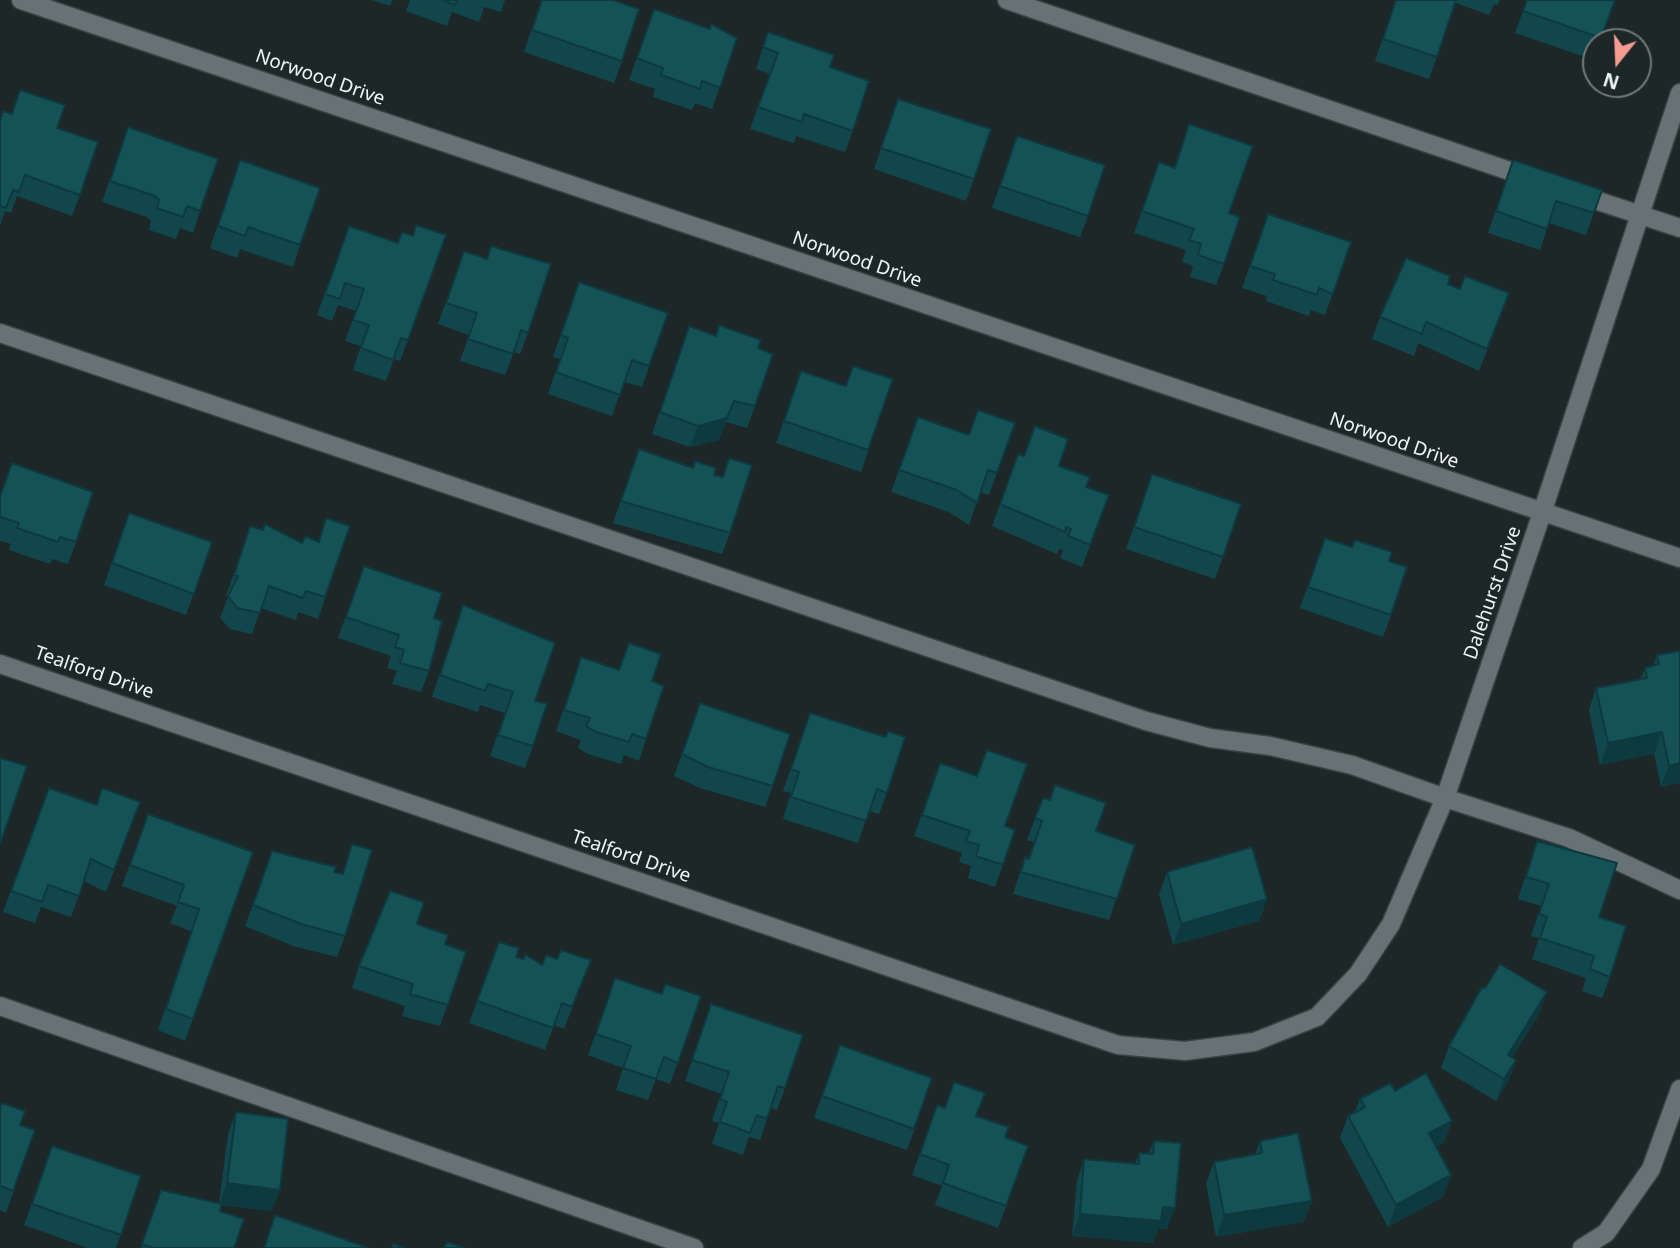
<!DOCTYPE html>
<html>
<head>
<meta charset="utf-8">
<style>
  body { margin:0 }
  #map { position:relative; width:1680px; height:1248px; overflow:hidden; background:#1e2728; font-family:"Noto Sans",sans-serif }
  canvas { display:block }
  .north { position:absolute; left:1582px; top:28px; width:70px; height:70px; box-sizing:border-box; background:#1e2728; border:2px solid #71797a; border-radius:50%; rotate:198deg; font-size:19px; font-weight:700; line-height:28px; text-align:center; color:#edf4f4 }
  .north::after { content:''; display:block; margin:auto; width:24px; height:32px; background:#f59c90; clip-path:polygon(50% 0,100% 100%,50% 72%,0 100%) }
</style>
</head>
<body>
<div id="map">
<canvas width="1680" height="1248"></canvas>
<div class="north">N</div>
</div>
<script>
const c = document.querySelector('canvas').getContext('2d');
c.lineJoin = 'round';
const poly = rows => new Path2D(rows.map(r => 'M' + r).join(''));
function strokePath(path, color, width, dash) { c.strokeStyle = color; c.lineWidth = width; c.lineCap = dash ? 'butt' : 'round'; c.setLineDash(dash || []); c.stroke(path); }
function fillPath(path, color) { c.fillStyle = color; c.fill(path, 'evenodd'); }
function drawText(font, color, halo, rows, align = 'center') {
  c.font = font + ' "Noto Sans",sans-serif'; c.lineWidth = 6; c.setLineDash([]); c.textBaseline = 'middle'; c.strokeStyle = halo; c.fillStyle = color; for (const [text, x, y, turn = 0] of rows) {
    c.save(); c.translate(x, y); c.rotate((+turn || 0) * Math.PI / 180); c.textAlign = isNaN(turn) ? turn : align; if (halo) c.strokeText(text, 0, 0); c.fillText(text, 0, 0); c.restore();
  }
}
const minor = poly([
  [21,0,1680,558],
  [1007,0,1530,178],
  [1577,194,1680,228],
  [0,333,1146,721,1210,738,1270,746,1352,765,1445,798,1569,838,1680,890],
  [0,664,1118,1045,1185,1051,1254,1042,1317,1017,1358,974,1391,924,1445,798,1542,513,1680,93],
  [0,1006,694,1248],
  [1582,1248,1606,1233,1651,1169,1680,1089]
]);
const wall = poly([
  [372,0,393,0,390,6],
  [410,0,505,0,501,12,484,7,479,22,452,12,447,26,406,11],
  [541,0,613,0,622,61,614,83,524,52],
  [1396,0,1500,0,1498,5,1494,4,1489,15,1456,3,1429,79,1375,61],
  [1527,0,1615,0,1600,42,1596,42,1596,53,1594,60,1515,33],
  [654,9,737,38,712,109,695,103,692,110,653,97,655,89,629,80],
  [768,32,830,67,853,131,845,152,796,136,794,143,750,129,770,74,756,69],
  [898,99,974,179,966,201,874,169],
  [0,121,57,128,80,195,72,216,17,196,11,213,5,211,0,226],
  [1189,124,1229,213,1224,264,1216,285,1190,277,1193,266,1182,262,1186,250,1134,233,1159,162,1174,167],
  [128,127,200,211,193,233,180,228,176,239,149,230,151,221,147,217,102,202],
  [1017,136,1088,216,1080,237,992,208],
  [240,160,300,245,293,267,240,249,237,258,210,248],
  [1513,160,1602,190,1586,235,1549,223,1540,250,1488,233],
  [1268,214,1351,242,1325,315,1311,310,1309,316,1266,301,1267,296,1242,288],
  [349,226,398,243,412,236,446,235,400,361,394,359,386,381,353,370,361,346,345,341,356,311,338,305,332,321,317,315],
  [464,251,528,333,520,354,514,352,505,375,460,361,469,335,438,324],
  [579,282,668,313,642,387,624,382,612,416,548,394,560,359,553,357],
  [1448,284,1501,315,1479,371,1418,343,1414,356,1372,339,1380,317],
  [715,336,758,348,755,406,747,428,726,422,719,440,690,447,652,434,681,348],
  [801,371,846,386,893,379,861,472,776,443],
  [918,417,969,435,1015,423,989,495,980,492,969,525,949,512,891,492],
  [639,449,722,477,729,458,730,533,722,554,613,523],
  [1018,454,1059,466,1086,487,1109,495,1082,567,1060,558,1063,550,1059,549,1057,554,992,526],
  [1152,474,1223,557,1215,579,1126,549],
  [0,495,76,542,68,564,52,559,50,564,9,550,11,544,0,541],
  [129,513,212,542,186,615,104,585],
  [326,518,350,526,318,619,298,612,296,620,261,608,252,634,230,629,220,618,228,597,226,596,250,526,302,543,318,541],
  [1325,538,1389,561,1391,615,1383,637,1300,608],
  [364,566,434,618,429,671,421,692,392,684,397,671,387,668,391,656,338,638],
  [463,605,535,701,533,746,525,768,490,756,505,713,480,705,478,712,432,697],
  [1657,655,1680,783,1661,787,1654,754,1600,765,1589,710,1596,688,1640,680,1645,668,1653,666],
  [581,657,652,681,646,739,639,761,624,755,621,764,588,754,578,748,581,740,556,731],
  [700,703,773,786,765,807,700,788,674,776],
  [810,713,887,793,879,814,869,811,858,843,783,819,791,793,783,791],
  [940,763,1005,826,1015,830,995,887,968,878,971,866,959,862,962,853,914,836],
  [1055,785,1096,831,1135,845,1109,920,1013,894,1025,857,1028,858,1034,842,1027,840,1043,798,1049,800],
  [49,788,96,805,102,788,140,802,106,892,84,881,71,917,41,907,35,923,3,912],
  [148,814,253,852,185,1041,158,1030,191,931,170,923,177,906,122,886],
  [1537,841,1599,917,1610,977,1602,998,1582,991,1586,978,1532,959,1539,938,1531,936,1541,906,1518,899],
  [352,844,345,936,337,957,293,946,245,926,272,851,342,874],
  [1167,872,1267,899,1259,921,1173,945,1159,894],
  [417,924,445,944,466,952,440,1026,402,1016,405,1006,352,988,359,966],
  [499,942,516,957,542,965,557,959,591,960,564,1029,554,1025,545,1050,469,1023],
  [615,978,661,994,701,996,670,1084,656,1079,648,1100,616,1090,623,1068,588,1055],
  [711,1004,785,1088,777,1110,771,1108,760,1140,749,1137,743,1155,712,1144,719,1123,712,1121,721,1094,685,1081],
  [1539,1014,1512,1058,1516,1060,1508,1082,1496,1101,1441,1068,1449,1046],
  [840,1045,932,1078,907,1150,814,1118],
  [1395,1091,1452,1121,1444,1142,1436,1147,1451,1175,1443,1197,1388,1227,1340,1138,1348,1116,1355,1112,1360,1099],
  [937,1105,976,1116,1005,1137,1028,1146,998,1228,935,1205,942,1186,912,1175],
  [0,1108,20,1125,35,1130,6,1213,0,1210],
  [236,1112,272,1211,222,1205,220,1211,234,1248,141,1248,161,1190,219,1203,228,1134],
  [1154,1141,1167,1229,1158,1229,1153,1243,1072,1236,1077,1181,1084,1159,1135,1164,1139,1153,1149,1153],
  [1260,1141,1304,1222,1216,1237,1206,1184,1214,1162,1255,1155],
  [52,1146,141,1176,116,1248,88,1248,24,1225]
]);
const shadedWall = poly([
  [727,418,719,440,690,447,698,426],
  [1662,732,1654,754,1600,765,1608,743],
  [1680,763,1680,783,1661,787,1669,766],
  [1267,899,1259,921,1173,945,1181,924],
  [591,960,583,982,564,1029,572,1007],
  [1547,992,1539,1014,1500,1077,1508,1055],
  [1516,1060,1508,1082,1496,1101,1504,1079],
  [1452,1121,1444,1142,1421,1155,1429,1133],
  [1451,1175,1443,1197,1388,1227,1396,1205],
  [227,1183,280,1190,272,1211,219,1205],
  [1312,1201,1304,1222,1216,1237,1224,1215],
  [1163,1207,1175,1208,1167,1229,1158,1229,1153,1243,1072,1236,1080,1214]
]);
const building = poly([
  [442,0,457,0,455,5,442,0],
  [542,0,613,0,639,9,622,61,532,30,542,0],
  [1396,0,1456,0,1437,57,1383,39,1396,0],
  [1527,0,1615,0,1601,38,1523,11,1527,0],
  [654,9,710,29,711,24,737,38,720,88,702,81,700,89,661,75,663,68,637,58,654,9],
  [768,32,834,55,830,67,869,81,853,131,804,114,802,122,758,107,778,53,763,47,768,32],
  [20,90,65,105,57,128,98,142,80,195,25,175,19,192,13,190,6,208,0,206,0,121,3,111,12,114,20,90],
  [898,99,991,129,974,179,881,148,898,99],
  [1189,124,1253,146,1229,213,1240,217,1224,264,1198,255,1201,244,1189,240,1194,229,1142,211,1159,162,1175,168,1189,124],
  [128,127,218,159,200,211,187,206,183,217,157,208,159,200,155,196,110,181,128,127],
  [1017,136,1105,165,1088,216,1000,186,1017,136],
  [240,160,320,188,300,245,248,227,245,236,218,226,240,160],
  [1513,160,1602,190,1594,213,1556,201,1547,229,1496,211,1513,160],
  [1268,214,1351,242,1333,294,1319,288,1317,295,1273,280,1275,274,1250,266,1268,214],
  [416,225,446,235,408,340,401,338,393,360,361,348,369,325,353,320,364,289,345,283,340,299,325,294,349,226,398,243,402,232,413,236,416,225],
  [491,246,551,264,528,333,521,330,513,354,468,339,477,313,446,303,464,251,487,259,491,246],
  [1406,258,1450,276,1448,284,1460,289,1465,276,1509,293,1487,349,1426,322,1422,334,1380,317,1406,258],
  [579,282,668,313,649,366,632,360,620,395,556,372,568,338,561,335,579,282],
  [719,325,761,340,758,348,773,354,755,406,734,401,727,418,698,426,660,412,689,326,716,336,719,325],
  [853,366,893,379,868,450,784,421,801,371,846,386,853,366],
  [978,410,1015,423,997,473,988,470,977,503,957,490,899,470,918,417,969,435,978,410],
  [1035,426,1068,439,1059,466,1090,477,1086,487,1109,495,1090,545,1068,536,1071,529,1066,527,1065,532,1000,504,1018,454,1024,456,1035,426],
  [639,449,693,468,695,461,716,468,714,475,723,477,729,458,752,465,730,533,621,501,639,449],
  [12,463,93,492,76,542,60,537,58,542,17,528,19,523,0,517,0,496,12,463],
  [1152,474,1241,504,1223,557,1134,527,1152,474],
  [129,513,212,542,194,594,112,563,129,513],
  [326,518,350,526,325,597,306,591,303,598,269,586,260,613,237,608,228,596,238,576,234,575,250,526,263,530,265,524,302,543,305,536,319,542,326,518],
  [1325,538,1352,547,1355,540,1392,552,1389,561,1407,567,1391,615,1308,587,1325,538],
  [364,566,442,593,434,618,442,621,429,671,400,663,404,650,395,647,399,635,346,617,364,566],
  [463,605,555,643,535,701,547,704,533,746,498,735,513,692,488,684,485,691,440,675,463,605],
  [629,643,661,654,652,681,664,686,646,739,632,734,629,742,596,732,586,726,590,718,564,710,581,657,619,670,629,643],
  [1680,651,1680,763,1669,766,1662,732,1608,743,1596,688,1647,678,1645,668,1659,664,1657,655,1680,651],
  [700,703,790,734,773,786,708,767,682,754,700,703],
  [810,713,886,737,888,731,905,737,887,793,877,789,866,821,791,797,799,772,791,769,810,713],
  [987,750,1027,764,1005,826,1015,830,1003,865,976,856,979,845,966,841,970,831,922,815,940,763,977,776,987,750],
  [0,758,27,766,0,844,0,758],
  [1055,785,1106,803,1096,831,1135,845,1117,899,1021,872,1025,857,1029,859,1042,821,1035,818,1043,798,1050,800,1055,785],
  [49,788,97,805,102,788,140,802,114,870,91,859,79,896,48,885,42,902,11,891,49,788],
  [148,814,253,852,193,1019,166,1009,199,909,178,902,184,885,130,865,148,814],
  [1537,841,1617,863,1599,917,1626,926,1610,977,1590,969,1594,956,1540,938,1547,917,1539,914,1549,884,1526,877,1537,841],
  [352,844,372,850,345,936,301,924,253,905,272,851,336,867,334,872,343,874,352,844],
  [1252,847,1267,899,1181,924,1167,872,1252,847],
  [390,891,424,902,417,924,448,935,445,944,466,952,448,1005,410,994,413,984,359,966,390,891],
  [499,942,519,948,516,957,524,959,525,954,542,965,546,955,557,959,561,950,591,960,572,1007,562,1003,553,1028,477,1001,499,942],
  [1500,964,1547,992,1508,1055,1516,1060,1504,1079,1449,1046,1482,987,1485,988,1500,964],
  [615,978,662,994,665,984,701,996,678,1063,664,1057,656,1079,623,1068,631,1046,596,1034,615,978],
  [711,1004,803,1035,785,1088,778,1086,767,1119,757,1115,750,1133,720,1122,727,1102,720,1099,729,1072,692,1060,711,1004],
  [840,1045,932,1078,914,1129,822,1096,840,1045],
  [1426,1073,1452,1121,1429,1133,1451,1175,1396,1205,1348,1116,1365,1107,1360,1099,1390,1083,1395,1091,1426,1073],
  [954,1082,985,1093,976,1116,1009,1127,1005,1137,1028,1146,1006,1206,943,1183,949,1165,920,1154,937,1105,945,1108,954,1082],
  [2,1103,25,1111,20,1125,35,1130,13,1191,0,1186,0,1108,2,1103],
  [236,1112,288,1119,280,1190,227,1183,236,1112],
  [1298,1133,1312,1201,1224,1215,1214,1162,1262,1153,1260,1141,1298,1133],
  [1154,1141,1181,1143,1175,1208,1163,1207,1161,1221,1080,1214,1084,1159,1139,1164,1139,1153,1153,1154,1154,1141],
  [52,1146,141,1176,121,1235,32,1204,52,1146],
  [161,1190,222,1204,220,1211,244,1219,234,1248,153,1248,142,1244,161,1190],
  [275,1215,369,1248,264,1248,275,1215],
  [447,1242,465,1248,444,1248,447,1242],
  [393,1244,404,1248,392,1248,393,1244]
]);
const streetNames = [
  ["Norwood Drive",320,78,19],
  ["Norwood Drive",857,260,19],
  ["Norwood Drive",1394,441,19],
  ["Dalehurst Drive",1493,593,-71],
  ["Tealford Drive",94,673,19],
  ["Tealford Drive",631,857,19]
];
strokePath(minor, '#3a4243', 21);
strokePath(minor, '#677274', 18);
fillPath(wall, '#11474c');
fillPath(shadedWall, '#0e393e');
fillPath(building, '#145258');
strokePath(building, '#0e393e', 2);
drawText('19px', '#edf4f4', '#1e2728', streetNames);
</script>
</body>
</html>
